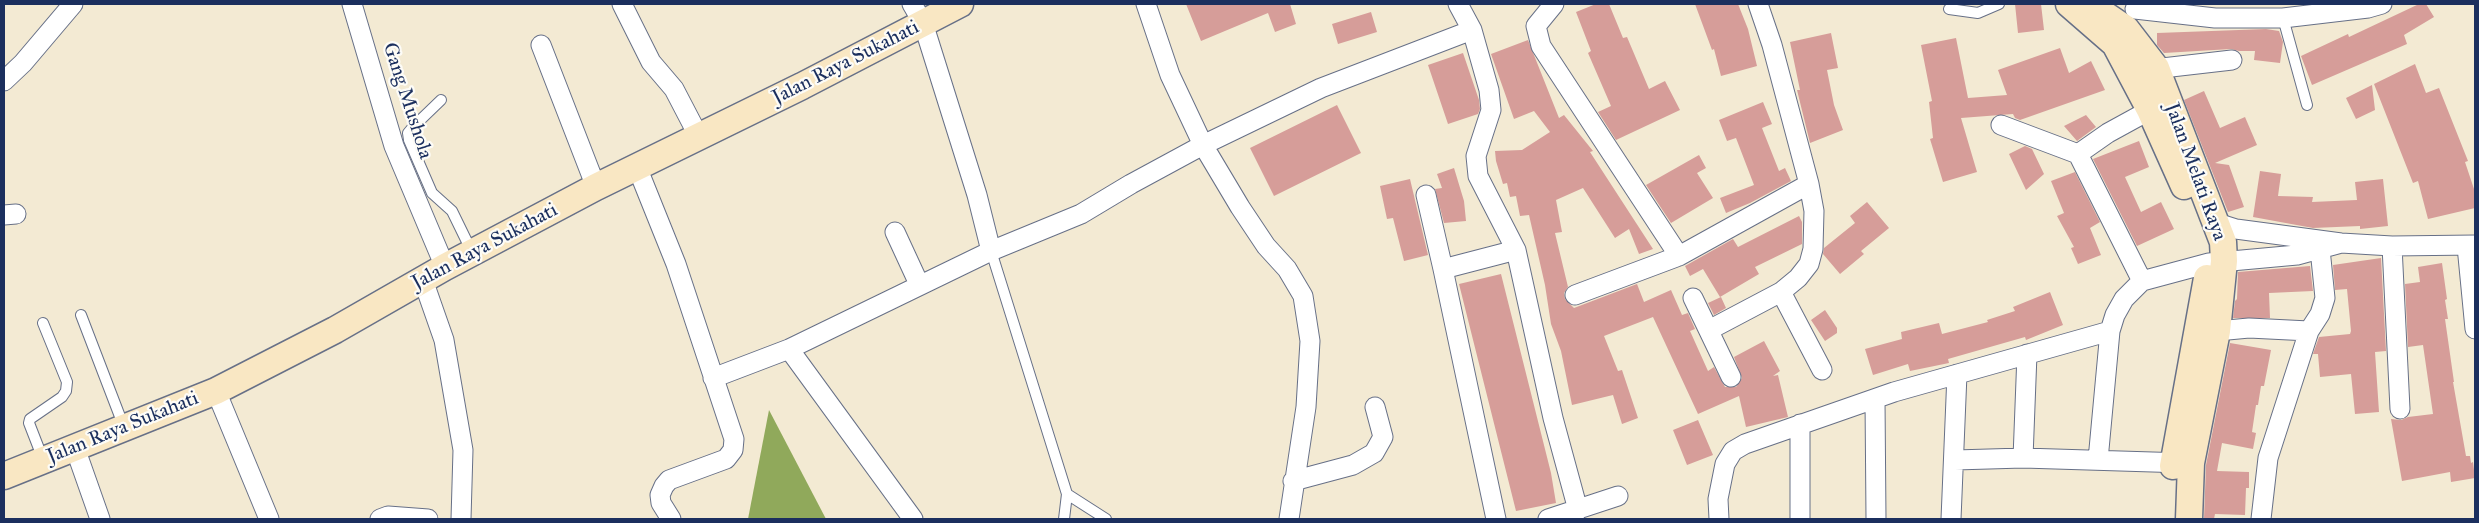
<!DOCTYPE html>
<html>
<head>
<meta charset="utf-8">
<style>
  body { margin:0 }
  #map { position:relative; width:2479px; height:523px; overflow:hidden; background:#f3ead3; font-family:"IM FELL Great Primer",serif }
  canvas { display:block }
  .frame { position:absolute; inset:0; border:5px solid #1b2f5e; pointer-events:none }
</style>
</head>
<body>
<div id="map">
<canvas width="2479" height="523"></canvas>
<div class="frame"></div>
</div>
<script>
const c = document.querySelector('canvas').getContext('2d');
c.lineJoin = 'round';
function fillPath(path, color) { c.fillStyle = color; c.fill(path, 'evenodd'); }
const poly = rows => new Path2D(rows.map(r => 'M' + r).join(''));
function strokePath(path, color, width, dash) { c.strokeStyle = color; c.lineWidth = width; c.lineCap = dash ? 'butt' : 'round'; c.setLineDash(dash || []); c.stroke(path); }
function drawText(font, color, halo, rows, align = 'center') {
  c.font = font + ' "IM FELL Great Primer",serif'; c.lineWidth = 4.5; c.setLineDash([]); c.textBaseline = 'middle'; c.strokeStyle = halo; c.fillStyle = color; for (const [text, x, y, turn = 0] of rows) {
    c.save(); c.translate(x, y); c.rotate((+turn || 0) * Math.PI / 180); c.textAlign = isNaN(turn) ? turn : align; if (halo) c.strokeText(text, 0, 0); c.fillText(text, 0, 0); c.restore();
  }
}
const forest = poly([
  [769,410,826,519,748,519]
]);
const building = poly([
  [1186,4,1290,4,1296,24,1275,32,1268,13,1201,41],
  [1596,4,1609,4,1623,38,1627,37,1649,89,1665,81,1680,110,1616,140,1598,112,1611,106,1588,53,1591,51,1576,12],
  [1695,4,1738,4,1748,29,1757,66,1721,76,1714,49,1712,50],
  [2015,4,2041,4,2044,30,2018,33],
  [2419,4,2426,4,2434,17,2404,35,2407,44,2312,85,2301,56,2348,34,2349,37],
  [1371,12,1377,32,1338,44,1332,24],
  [2266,29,2279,31,2283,42,2280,63,2254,60,2255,51,2239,51,2231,49,2164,53,2157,45,2157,33],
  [1831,33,1838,68,1827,70,1834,105,1843,130,1810,143,1797,90,1800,90,1790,42],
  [1956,38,1968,98,2007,95,1998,70,2060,48,2069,73,2091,61,2105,90,2020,120,2015,118,2013,114,1961,118,1977,172,1943,182,1930,139,1933,138,1929,102,1932,101,1921,45],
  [1528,40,1559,118,1564,115,1593,151,1590,152,1653,249,1639,254,1629,229,1615,238,1583,188,1556,200,1562,232,1555,233,1568,287,1564,293,1565,299,1574,308,1637,284,1644,302,1671,290,1682,315,1688,313,1695,329,1690,331,1708,371,1714,367,1725,387,1736,387,1742,378,1734,357,1764,341,1780,371,1773,376,1778,375,1788,417,1746,427,1739,396,1698,414,1653,317,1604,336,1618,371,1622,370,1638,418,1622,424,1613,395,1572,405,1561,351,1551,324,1545,285,1529,215,1520,216,1516,196,1510,197,1507,183,1503,184,1496,161,1495,151,1522,150,1550,132,1534,111,1514,119,1491,54],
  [1463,53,1479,100,1480,109,1478,114,1448,124,1428,65],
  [2415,64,2426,93,2439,88,2468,161,2465,162,2475,192,2475,208,2428,219,2418,181,2413,183,2374,84],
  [2372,85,2375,110,2356,119,2346,98],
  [2204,91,2220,128,2245,117,2257,145,2215,163,2229,165,2244,207,2228,212,2184,100],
  [1763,102,1772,124,1762,128,1779,171,1785,168,1791,181,1750,203,1726,213,1720,198,1754,185,1736,138,1727,141,1719,120],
  [1337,105,1361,153,1274,196,1250,148],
  [2086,115,2096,127,2077,141,2064,126],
  [2139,141,2149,167,2125,177,2141,212,2161,202,2174,229,2137,246,2093,159],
  [2025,146,2032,149,2044,174,2026,190,2009,154],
  [1699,155,1706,168,1697,173,1713,198,1671,223,1646,185],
  [1454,168,1464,201,1466,221,1444,223,1435,189,1442,188,1437,174],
  [2260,171,2281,174,2278,196,2313,197,2312,202,2357,200,2355,182,2383,179,2388,226,2360,229,2360,226,2313,228,2253,217],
  [2075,172,2100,222,2090,228,2101,255,2078,264,2071,248,2074,247,2057,216,2064,213,2051,181],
  [1410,179,1428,255,1404,261,1393,218,1387,219,1380,186],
  [1867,202,1889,228,1861,251,1864,254,1840,274,1823,254,1824,248,1855,223,1850,216],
  [1799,216,1802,222,1802,244,1755,267,1759,274,1720,297,1703,269,1690,276,1685,266,1733,239,1738,247],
  [2381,258,2386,351,2375,352,2379,412,2355,414,2351,374,2320,377,2318,354,2313,354,2319,337,2350,334,2351,331,2347,289,2335,290,2333,265],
  [2442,263,2447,299,2445,300,2448,319,2445,319,2454,382,2453,382,2466,456,2470,456,2471,463,2473,462,2475,478,2451,482,2450,472,2402,481,2391,419,2401,420,2408,417,2433,414,2423,345,2408,347,2405,284,2420,282,2418,267],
  [2310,266,2313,291,2269,293,2270,318,2233,318,2235,301,2237,299,2238,272],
  [1501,274,1551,473,1556,503,1516,511,1459,284],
  [2050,292,2063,325,2026,340,2025,337,1948,359,1949,363,1910,371,1908,364,1873,375,1865,349,1902,339,1901,332,1939,323,1942,334,1988,322,1987,320,2015,311,2013,307],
  [1721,297,1726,308,1714,315,1708,303],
  [1825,310,1837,328,1837,333,1825,341,1811,320],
  [2230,343,2271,350,2264,386,2261,386,2258,405,2256,405,2252,432,2256,433,2253,449,2222,443,2217,471,2249,472,2249,488,2246,488,2245,515,2215,514,2214,519,2204,519,2206,465],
  [1698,420,1713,455,1687,465,1673,430]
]);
const lane = poly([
  [1949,9,1978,13,1999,4],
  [2283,18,2307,105],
  [441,100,413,127,408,133,409,140,432,193,452,211,472,252],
  [991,251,1067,494,1064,519],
  [81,315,124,427],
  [43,459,29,423,30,419,62,397,66,391,67,382,43,323],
  [1067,494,1106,519]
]);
const street = poly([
  [352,4,394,146,445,267],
  [622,4,651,62,674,89,699,137],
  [912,4,923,23,977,195,991,251],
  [1146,4,1170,75,1203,145,1240,207,1266,246,1287,269,1303,296,1310,341,1306,407,1289,519],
  [1458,4,1472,30,1489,90,1491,110,1476,156,1478,176,1516,250,1553,418,1578,510],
  [1554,4,1536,26,1541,46,1679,256],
  [2135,9,2215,18,2283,18,2368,8,2382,4],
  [541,45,596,187],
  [2145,70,2232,60],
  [4,81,23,63,73,4],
  [2001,125,2078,154,2142,281],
  [2078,154,2108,133,2150,110],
  [637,167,676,264,734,439,733,450,726,459,669,480,664,486,660,495,661,503,671,519],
  [1426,195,1443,269,1496,519],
  [4,215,16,214],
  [2217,223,2236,229,2341,243,2392,246,2475,245],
  [895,232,919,284],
  [2392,246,2400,409],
  [2467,246,2475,329],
  [1443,269,1516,250],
  [423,280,444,340,463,450,461,519],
  [1781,292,1822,370],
  [1575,295,1679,256,1809,184],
  [1693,298,1731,377],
  [1709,330,1781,292,1798,278,1809,264,1813,249,1814,211,1809,184,1772,45,1758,4],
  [2217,331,2249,328,2309,331],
  [789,349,913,519],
  [713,378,789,349,991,251,1081,214,1131,184,1203,145,1321,88,1472,30],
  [216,391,269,519],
  [1875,399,1876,519],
  [75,448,100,519],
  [2023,458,2027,354],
  [1955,460,2023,458,2185,463],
  [2098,460,2110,331],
  [1293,481,1353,465,1374,453,1383,437,1375,407],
  [380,519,388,516,428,519],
  [1548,519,1618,496],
  [1719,519,1718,499,1725,464,1733,451,1745,444,1894,392,2110,331,2115,315,2124,299,2142,281,2209,263,2297,255,2341,243],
  [1800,519,1800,424],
  [1951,519,1957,374],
  [2261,519,2268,458,2309,331,2320,314,2325,298,2320,249]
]);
const secondary = poly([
  [2069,4,2115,44,2150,110,2184,186],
  [2089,4,2126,29,2156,68,2223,242,2224,261,2217,331,2191,463,2189,519],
  [2173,466,2207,278],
  [4,476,216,391,335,330,445,267,596,187,802,86,960,4]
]);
const streetNames = [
  ["Jalan Raya Sukahati",846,63,-27],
  ["Gang Mushola",407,101,72],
  ["Jalan Melati Raya",2195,172,70],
  ["Jalan Raya Sukahati",485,247,-28],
  ["Jalan Raya Sukahati",123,428,-22]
];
fillPath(forest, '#90a95b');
fillPath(building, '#d69d99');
strokePath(lane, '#677087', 12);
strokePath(street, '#677087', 21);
strokePath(secondary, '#677087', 29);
strokePath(lane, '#fff', 10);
strokePath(street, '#fff', 19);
strokePath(secondary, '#f9e7c3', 26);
drawText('20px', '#1b2f5e', '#fdfcf7', streetNames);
</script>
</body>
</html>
